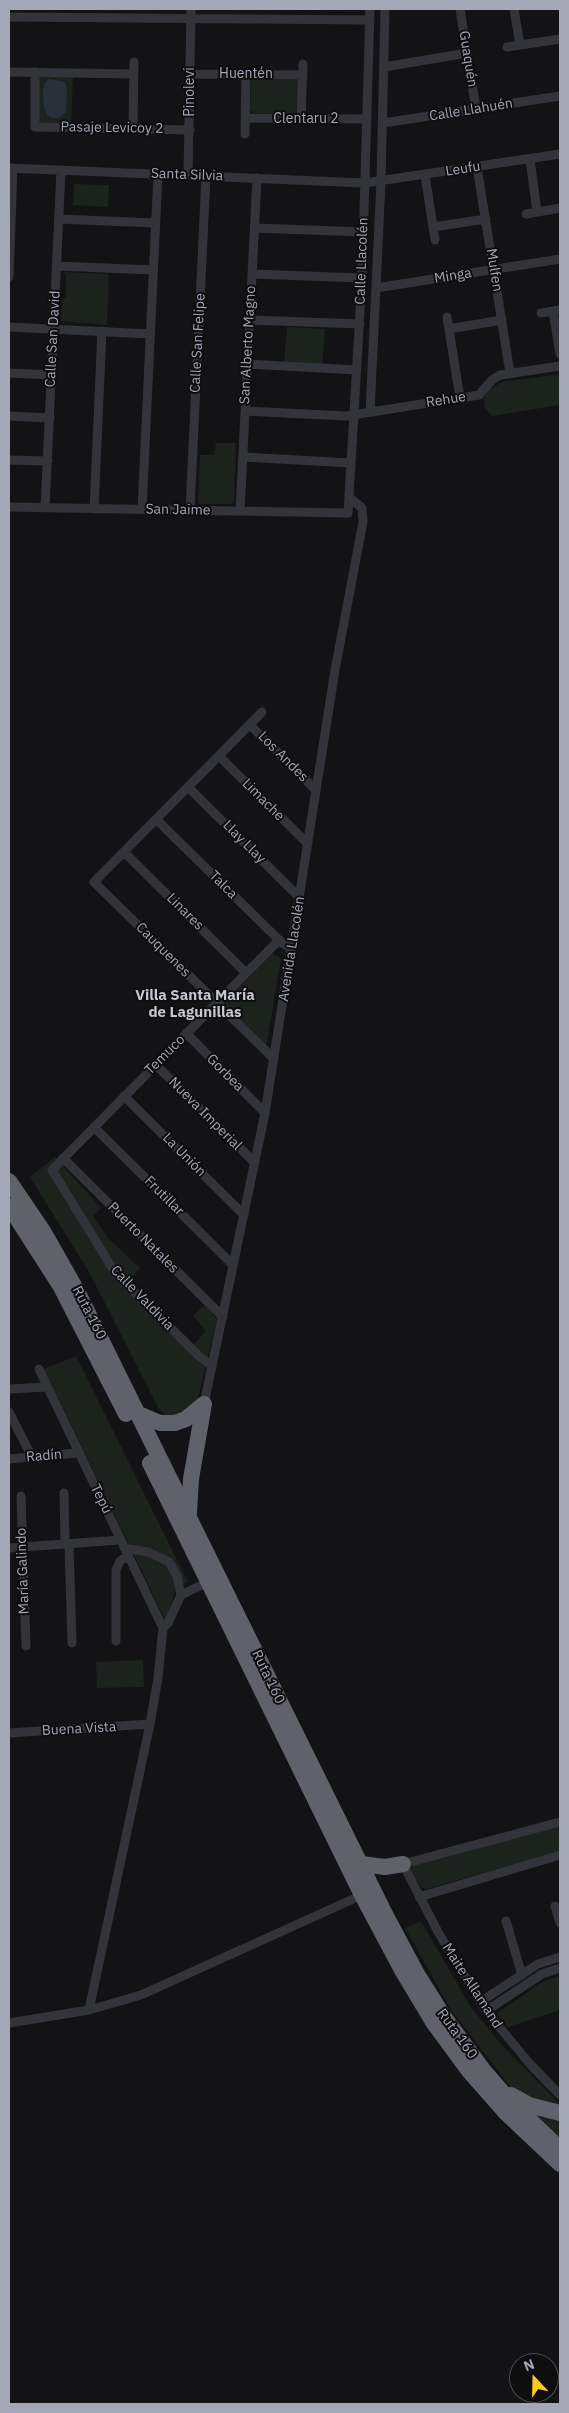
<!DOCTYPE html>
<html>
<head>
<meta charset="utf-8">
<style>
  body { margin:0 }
  #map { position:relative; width:569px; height:2413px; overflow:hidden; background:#131315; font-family:"IBM Plex Sans",sans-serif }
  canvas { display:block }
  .frame { position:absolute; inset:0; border:10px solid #a3a7b6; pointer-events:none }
  .north { position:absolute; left:509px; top:2353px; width:50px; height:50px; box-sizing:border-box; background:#0e0e0f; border:1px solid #4a4b52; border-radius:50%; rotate:339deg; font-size:14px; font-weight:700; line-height:20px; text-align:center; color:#a3a7b6 }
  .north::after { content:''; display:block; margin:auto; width:18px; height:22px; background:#ffca20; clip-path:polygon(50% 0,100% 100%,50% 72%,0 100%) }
</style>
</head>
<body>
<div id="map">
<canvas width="569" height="2413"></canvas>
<div class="frame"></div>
<div class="north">N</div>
</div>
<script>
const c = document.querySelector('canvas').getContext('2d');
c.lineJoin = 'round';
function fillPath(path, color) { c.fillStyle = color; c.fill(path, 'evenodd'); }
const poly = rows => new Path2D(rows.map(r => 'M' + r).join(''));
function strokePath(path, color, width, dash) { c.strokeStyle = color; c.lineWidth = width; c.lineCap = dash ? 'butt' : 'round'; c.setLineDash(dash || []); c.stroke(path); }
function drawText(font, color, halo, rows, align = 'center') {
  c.font = font + ' "IBM Plex Sans",sans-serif'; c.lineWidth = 4; c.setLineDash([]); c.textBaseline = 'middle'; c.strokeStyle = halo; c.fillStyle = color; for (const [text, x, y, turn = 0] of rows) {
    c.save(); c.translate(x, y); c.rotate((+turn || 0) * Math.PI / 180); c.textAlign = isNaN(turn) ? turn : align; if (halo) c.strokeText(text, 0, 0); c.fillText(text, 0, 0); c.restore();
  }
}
const green = poly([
  [42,77,73,77,71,126,40,125,37,119,37,80],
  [255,77,296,78,299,82,299,109,294,114,253,113,250,109,251,80],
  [74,184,109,185,108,207,73,205],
  [64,272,109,274,107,325,61,321,62,301,66,297,66,277],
  [287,327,325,329,322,366,284,363],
  [560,374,560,405,492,416,485,408,484,399,489,390,502,382],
  [216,443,236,443,234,501,232,504,200,504,198,502,200,455,214,455],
  [272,953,281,959,266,1049,222,1006],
  [55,1157,101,1208,93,1216,108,1238,140,1268,129,1281,193,1345,206,1331,193,1316,205,1305,217,1319,196,1406,181,1415,166,1416,159,1409,89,1272,30,1177],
  [76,1356,188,1582,176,1587,168,1618,165,1619,44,1369],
  [143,1660,144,1687,97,1688,96,1662],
  [560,1826,560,1851,426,1889,421,1887,411,1869,413,1864],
  [421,1921,470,2006,502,2045,560,2104,560,2138,523,2103,451,2010,405,1928],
  [560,1976,560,2010,508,2027,498,2015,499,2012,542,1982]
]);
const water = poly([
  [49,79,65,82,67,88,66,112,59,118,52,118,47,115,44,107,43,92,45,83]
]);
const minor = poly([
  [460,9,476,109],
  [514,9,520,45],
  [9,17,370,20],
  [507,47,560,39],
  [384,67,467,53],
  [9,72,132,74],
  [35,72,35,127,190,130],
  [190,74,303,75],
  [246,118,367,119],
  [301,119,303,64],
  [383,123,560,96],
  [133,128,134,62],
  [245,134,246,74],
  [530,159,537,212],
  [477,167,510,373],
  [9,168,365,183,560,154],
  [188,175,191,9],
  [425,175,435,240],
  [526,214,560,208],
  [59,219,155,223],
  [433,227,486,219],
  [255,228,364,232],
  [57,266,153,270],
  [252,274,362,278],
  [9,277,13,168],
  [376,288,560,259],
  [553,311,560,354],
  [541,313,560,310],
  [447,317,460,398],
  [250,320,360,324],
  [9,327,150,334],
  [449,329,502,320],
  [247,364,357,370],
  [9,373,52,375],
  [245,411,346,416,479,395,492,380,500,375,560,366],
  [370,412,381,182,385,9],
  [9,416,50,418],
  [243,457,351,463],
  [9,460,48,461],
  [9,507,348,513,362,278,370,9],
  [45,508,61,170],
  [94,509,102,331],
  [142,509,158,174],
  [190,510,206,176],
  [240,511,257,178],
  [262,712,94,882,274,1059],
  [250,725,316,790],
  [219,756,308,844],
  [188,787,300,898],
  [156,819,282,943,292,949],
  [124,852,246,973],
  [186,1033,265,1113],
  [155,1064,255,1163],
  [124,1096,244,1215],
  [94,1127,233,1265],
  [63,1158,223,1317],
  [212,1366,199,1356,116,1274,52,1170,279,940],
  [39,1369,163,1628],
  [9,1389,47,1387],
  [204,1404,265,1113,335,670,363,522,362,508,349,497],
  [9,1412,32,1457],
  [9,1459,78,1453],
  [64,1493,65,1544],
  [21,1496,26,1646],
  [69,1544,72,1643],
  [9,1548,120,1540],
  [181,1595,208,1582],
  [116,1641,116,1570,120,1561,128,1556],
  [9,1733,150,1724],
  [560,1822,403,1864,438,1932,486,2011,530,2064,560,2095],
  [419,1897,560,1855],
  [555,1906,560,1923],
  [506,1921,522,1975],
  [480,2002,538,1964,560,1957],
  [89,2010,150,1724,158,1678,163,1628,168,1623,181,1595,177,1576,169,1562,148,1552,124,1548],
  [486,2011,542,1974,560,1968],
  [9,2023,89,2010,141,1995,362,1895]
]);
const motorway = poly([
  [9,1181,43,1231,77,1291,385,1914,417,1974,444,2017,484,2071,510,2101,560,2149],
  [9,1206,61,1287,126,1414],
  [139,1414,160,1423,175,1423,186,1419,204,1404],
  [150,1463,362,1895,403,1972,433,2022,469,2071,506,2113,560,2164],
  [189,1513,191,1479,204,1404],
  [361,1864,385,1867,403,1864],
  [511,2095,529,2105,560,2113]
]);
const streetNames = [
  ["Guaquén",468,59,81],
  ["Huentén",246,74],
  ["Pinolevi",190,92,-90],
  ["Calle Llahuén",471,110,-9],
  ["Clentaru 2",306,119],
  ["Pasaje Levicoy 2",112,128,1],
  ["Leufu",463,169,-9],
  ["Santa Silvia",187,175,2],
  ["Calle Llacolén",362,261,-88],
  ["Mulfen",494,270,81],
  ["Minga",453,276,-9],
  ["Calle San David",53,339,-87],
  ["Calle San Felipe",198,343,-87],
  ["San Alberto Magno",248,345,-87],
  ["Rehue",446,400,-9],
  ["San Jaime",178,510,1],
  ["Los Andes",283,757,45],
  ["Limache",263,800,45],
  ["Llay Llay",244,842,45],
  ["Talca",223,885,45],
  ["Linares",185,912,45],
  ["Avenida Llacolén",292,949,-81],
  ["Cauquenes",163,950,45],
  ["Temuco",165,1055,-45],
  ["Gorbea",225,1073,45],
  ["Nueva Imperial",205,1114,45],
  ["La Unión",184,1155,45],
  ["Frutillar",164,1196,45],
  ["Puerto Natales",143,1238,45],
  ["Calle Valdivia",142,1298,46],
  ["Ruta 160",89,1313,63],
  ["Radín",44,1456,-5],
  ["Tepú",101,1499,64],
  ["María Galindo",23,1571,-92],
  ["Ruta 160",268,1677,64],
  ["Buena Vista",79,1729,-3],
  ["Maite Allamand",472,1986,57],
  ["Ruta 160",457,2034,54]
];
const neighbourhoodNames = [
  ["Villa Santa María",195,996],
  ["de Lagunillas",195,1013]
];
fillPath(green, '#1b231c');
fillPath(water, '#283039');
strokePath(minor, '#33343a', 9);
strokePath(motorway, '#5f616b', 16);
drawText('14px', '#a3a7b6', '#0e0e0f', streetNames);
drawText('bold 15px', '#c4c7d2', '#0e0e0f', neighbourhoodNames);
</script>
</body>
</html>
